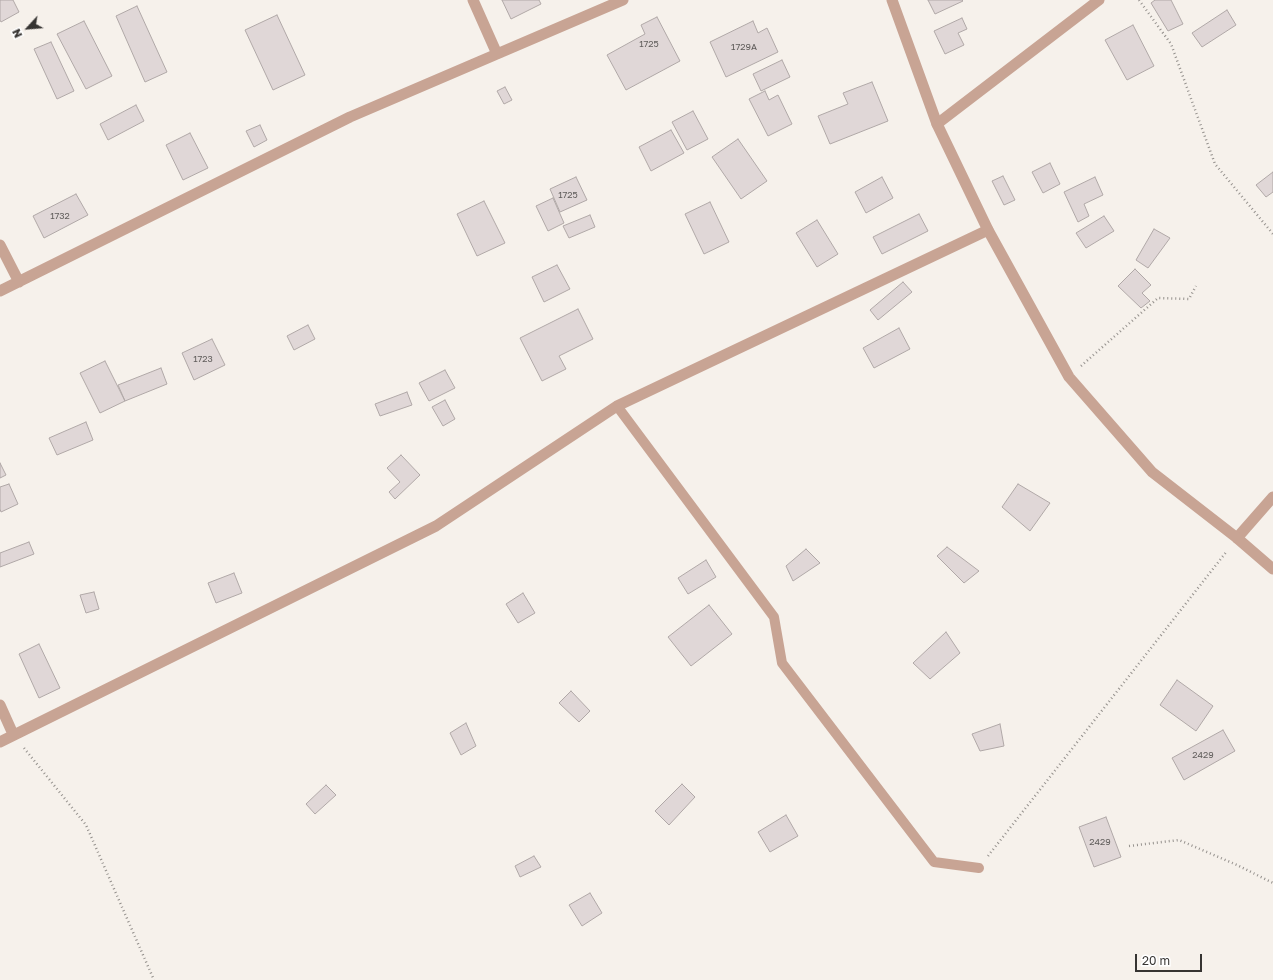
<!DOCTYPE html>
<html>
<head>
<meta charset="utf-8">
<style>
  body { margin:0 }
  #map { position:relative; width:1273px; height:980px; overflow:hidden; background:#f6f1eb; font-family:"Golos Text",sans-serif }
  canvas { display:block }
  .north { position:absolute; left:8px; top:8px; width:40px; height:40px; -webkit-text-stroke:3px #fff; paint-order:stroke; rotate:244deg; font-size:11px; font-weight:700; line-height:16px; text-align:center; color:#363432 }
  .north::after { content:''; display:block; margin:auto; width:14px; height:18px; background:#363432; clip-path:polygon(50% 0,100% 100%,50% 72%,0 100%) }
  .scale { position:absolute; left:1135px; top:954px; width:67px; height:18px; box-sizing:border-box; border:2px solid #363432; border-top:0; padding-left:5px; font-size:12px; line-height:14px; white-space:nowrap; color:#363432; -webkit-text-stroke:3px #fff; paint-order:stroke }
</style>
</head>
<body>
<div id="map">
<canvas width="1273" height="980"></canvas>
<div class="north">N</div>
<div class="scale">20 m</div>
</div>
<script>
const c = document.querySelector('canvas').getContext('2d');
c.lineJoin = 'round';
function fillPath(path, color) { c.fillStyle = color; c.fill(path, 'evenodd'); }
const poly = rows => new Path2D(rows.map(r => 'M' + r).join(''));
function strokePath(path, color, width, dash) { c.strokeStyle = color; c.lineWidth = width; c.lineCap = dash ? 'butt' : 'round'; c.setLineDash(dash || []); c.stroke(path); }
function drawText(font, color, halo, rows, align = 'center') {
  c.font = font + ' "Golos Text",sans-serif'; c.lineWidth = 3; c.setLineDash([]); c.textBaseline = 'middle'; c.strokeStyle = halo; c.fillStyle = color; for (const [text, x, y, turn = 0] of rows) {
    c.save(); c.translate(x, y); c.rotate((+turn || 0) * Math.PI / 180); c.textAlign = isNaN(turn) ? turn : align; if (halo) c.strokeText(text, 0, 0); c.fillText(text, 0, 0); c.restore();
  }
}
const building = poly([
  [0,0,13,0,19,12,1,22,0,20,0,0],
  [502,0,539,0,541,4,511,19,502,0],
  [928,0,962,0,963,1,935,14,928,0],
  [1155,0,1171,0,1183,24,1168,31,1151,3,1155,0],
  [137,6,167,72,145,82,116,16,137,6],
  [1227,10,1236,25,1202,47,1192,33,1227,10],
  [277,15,305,75,273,90,245,30,277,15],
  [657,17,680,61,626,90,607,55,645,34,641,25,657,17],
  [962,18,967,29,958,33,964,45,945,54,934,31,962,18],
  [84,21,112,76,86,89,57,34,84,21],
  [753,21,758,33,767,28,778,52,726,77,710,42,753,21],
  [1133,25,1154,66,1127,80,1105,40,1133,25],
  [51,42,74,91,57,99,34,49,51,42],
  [782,60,790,77,761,91,753,74,782,60],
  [872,82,888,121,830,144,818,116,848,104,843,93,872,82],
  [505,87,512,100,504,104,497,91,505,87],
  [765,91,769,100,778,95,792,124,768,136,749,99,765,91],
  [136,105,144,121,108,140,100,124,136,105],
  [693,111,708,139,687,150,672,122,693,111],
  [260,125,267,140,254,147,246,131,260,125],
  [671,130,684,153,651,171,639,147,671,130],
  [190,133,208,168,183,180,166,145,190,133],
  [738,139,767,181,741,199,712,157,738,139],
  [1050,163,1060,184,1043,193,1032,172,1050,163],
  [1273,172,1273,192,1266,197,1256,185,1273,172],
  [1003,176,1015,200,1004,205,992,181,1003,176],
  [576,177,587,200,560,212,550,189,576,177],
  [882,177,893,198,866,213,855,192,882,177],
  [1095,177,1103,195,1084,204,1089,216,1078,222,1064,192,1095,177],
  [76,194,88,215,44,238,33,216,76,194],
  [553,198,564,223,548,231,536,206,553,198],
  [484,201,505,243,477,256,457,214,484,201],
  [710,202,729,242,704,254,685,214,710,202],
  [919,214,928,231,882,254,873,237,919,214],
  [590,215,595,227,569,238,563,226,590,215],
  [1104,216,1114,231,1086,248,1076,233,1104,216],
  [817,220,838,254,817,267,796,233,817,220],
  [1154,229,1170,238,1148,268,1136,260,1154,229],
  [557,265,570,289,544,302,532,277,557,265],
  [1135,269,1151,285,1142,293,1150,301,1141,308,1118,286,1135,269],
  [903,282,912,292,878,320,870,310,903,282],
  [578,309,593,339,559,356,566,369,542,381,520,338,578,309],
  [308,325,315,339,294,350,287,336,308,325],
  [899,328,910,349,874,368,863,348,899,328],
  [212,339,225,365,194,380,182,353,212,339],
  [105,361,125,401,100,413,80,373,105,361],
  [161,368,167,384,125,401,118,385,161,368],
  [445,370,455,388,429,401,419,383,445,370],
  [407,392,412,405,380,416,375,404,407,392],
  [445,400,455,419,443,426,432,407,445,400],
  [86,422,93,440,57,455,49,438,86,422],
  [401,455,420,475,395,499,389,492,400,482,387,468,401,455],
  [0,463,6,475,0,478,0,463],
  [9,484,18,504,1,512,0,509,0,487,9,484],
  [1018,484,1050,503,1030,531,1002,507,1018,484],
  [29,542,34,554,0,567,0,553,29,542],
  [947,547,979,571,964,583,937,556,947,547],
  [806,549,820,563,793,581,786,566,806,549],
  [706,560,716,577,688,594,678,578,706,560],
  [234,573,242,593,216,603,208,583,234,573],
  [94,592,99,609,86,613,80,595,94,592],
  [523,593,535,613,518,623,506,604,523,593],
  [709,605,732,634,691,666,668,637,709,605],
  [946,632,960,653,930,679,913,663,946,632],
  [39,644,60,688,39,698,19,654,39,644],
  [1177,680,1213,706,1196,731,1160,705,1177,680],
  [571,691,590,711,579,722,559,703,571,691],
  [466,723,476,746,461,755,450,733,466,723],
  [1000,724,1004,746,980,751,972,734,1000,724],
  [1223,730,1235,751,1184,780,1172,758,1223,730],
  [682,784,695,797,669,825,655,811,682,784],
  [326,785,336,795,315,814,306,804,326,785],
  [786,815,798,836,770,852,758,832,786,815],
  [1106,817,1121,857,1094,867,1079,827,1106,817],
  [534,856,541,867,520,877,515,866,534,856],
  [590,893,602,913,582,926,569,905,590,893]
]);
const path = poly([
  [1139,0,1171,44,1215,164,1273,234],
  [1081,366,1158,298,1189,299,1196,286],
  [24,748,86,825,154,980],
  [1129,846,1179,840,1237,865,1273,883],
  [988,856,1227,551]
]);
const service = poly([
  [617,406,774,617,782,663,934,862,979,868]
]);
const minor = poly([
  [473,0,497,54],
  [937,124,1099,0],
  [0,245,19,282],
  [0,291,350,117,623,0],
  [1237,538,1273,497],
  [0,705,13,734],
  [0,742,436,526,617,406,988,230]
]);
const tertiary = poly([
  [892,0,937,124,988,230,1069,377,1152,472,1237,538,1273,569]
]);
const numberNames = [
  ["1725",649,44],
  ["1729A",744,47],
  ["1725",568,195],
  ["1732",60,216],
  ["1723",203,359],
  ["2429",1203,755],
  ["2429",1100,842]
];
fillPath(building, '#e0d7d7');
strokePath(building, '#b0a8a7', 1);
strokePath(path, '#95918d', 2.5, [1, 3]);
strokePath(service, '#c8a494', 10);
strokePath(minor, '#c8a494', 11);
strokePath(tertiary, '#c8a494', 11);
drawText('9px', '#605d5b', null, numberNames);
</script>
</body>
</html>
